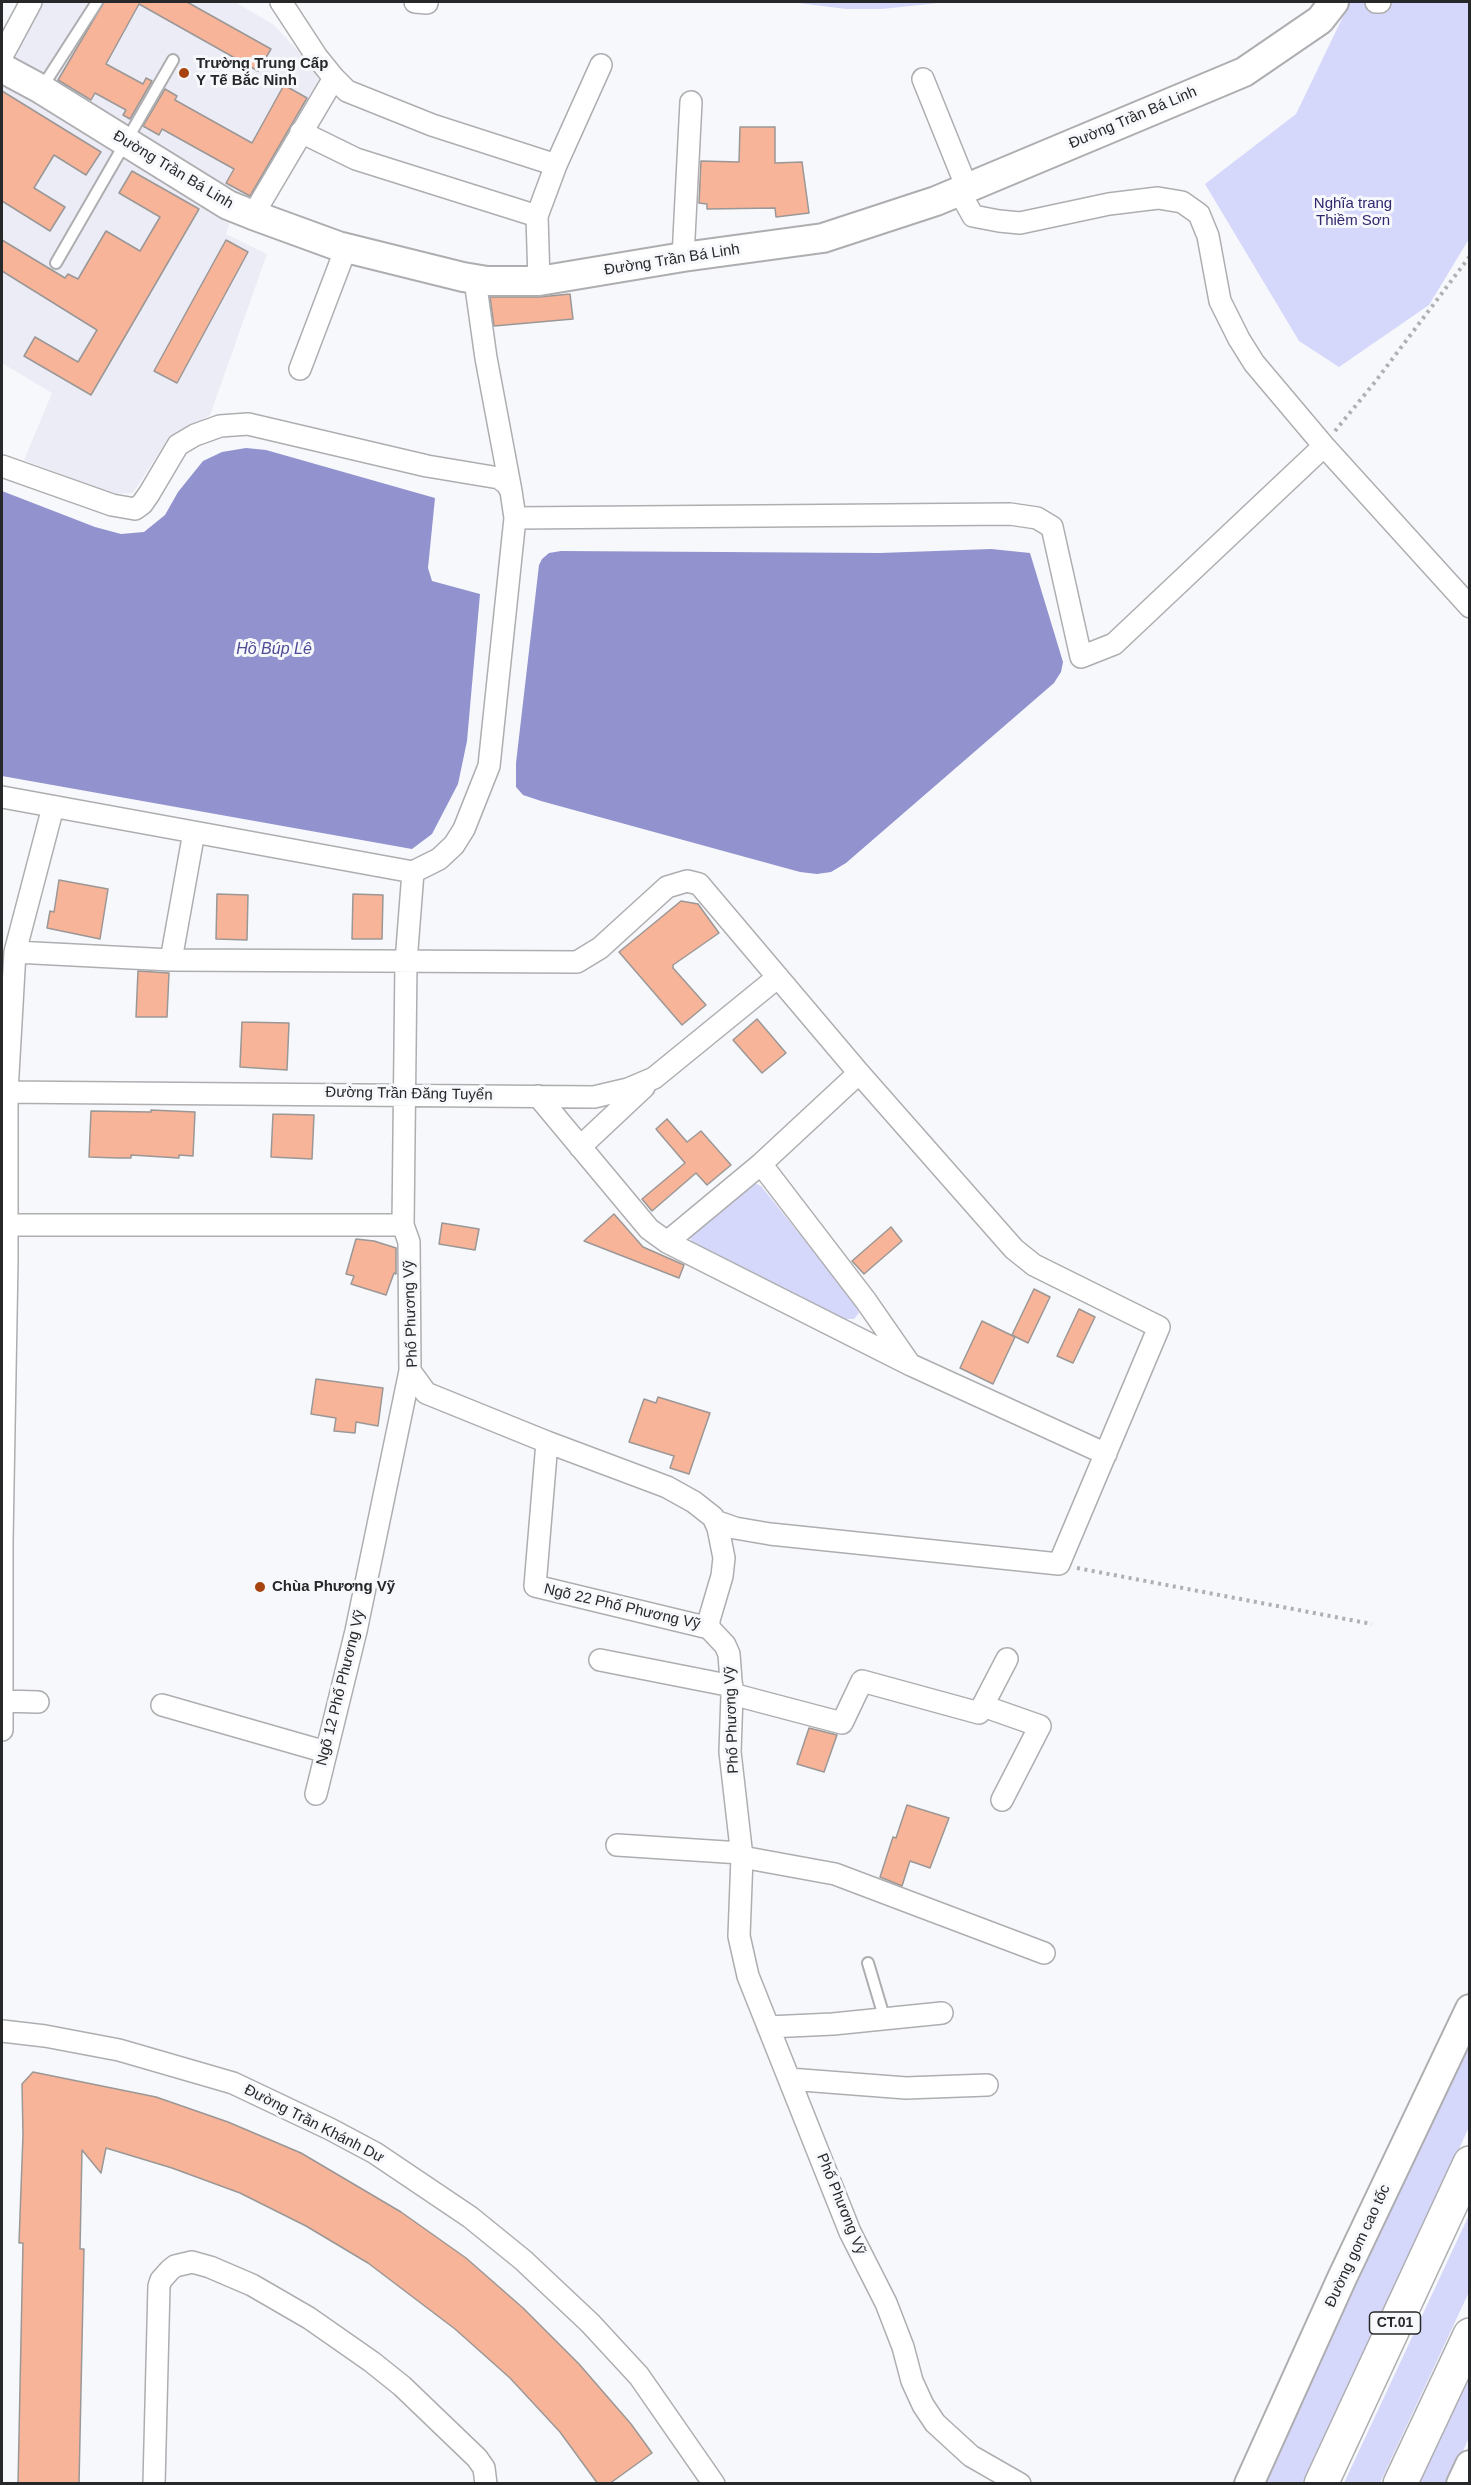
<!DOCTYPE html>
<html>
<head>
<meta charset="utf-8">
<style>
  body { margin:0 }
  #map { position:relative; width:1471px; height:2485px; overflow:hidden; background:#f7f8fb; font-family:Arial,sans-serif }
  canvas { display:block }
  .frame { position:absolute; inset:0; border:3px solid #272829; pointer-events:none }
</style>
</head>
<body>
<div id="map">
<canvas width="1471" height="2485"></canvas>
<div class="frame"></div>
</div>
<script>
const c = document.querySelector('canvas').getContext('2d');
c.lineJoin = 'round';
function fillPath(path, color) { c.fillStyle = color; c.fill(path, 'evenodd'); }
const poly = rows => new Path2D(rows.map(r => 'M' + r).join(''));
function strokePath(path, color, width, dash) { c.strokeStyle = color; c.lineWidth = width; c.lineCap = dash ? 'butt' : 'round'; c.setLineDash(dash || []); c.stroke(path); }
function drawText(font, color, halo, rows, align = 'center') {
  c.font = font + ' Arial,sans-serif'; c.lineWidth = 6; c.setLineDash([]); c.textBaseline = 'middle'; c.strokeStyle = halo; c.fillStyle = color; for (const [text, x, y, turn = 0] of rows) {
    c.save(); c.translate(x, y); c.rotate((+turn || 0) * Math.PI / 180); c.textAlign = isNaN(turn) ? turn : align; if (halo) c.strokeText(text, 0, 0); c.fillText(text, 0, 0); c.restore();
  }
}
const built = poly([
  [40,2,235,2,274,25,325,80,255,204,8,61],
  [2,76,233,214,226,234,267,254,210,415,169,437,133,493,114,494,24,460,52,393,2,363]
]);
const green = poly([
  [790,2,948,2,882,9,846,9],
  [1350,2,1469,2,1469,239,1429,305,1339,367,1299,341,1205,184,1296,114],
  [753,1182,761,1186,855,1303,859,1313,854,1319,843,1319,691,1243,690,1236,693,1232],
  [1469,2043,1469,2127,1412,2252,1302,2483,1263,2484],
  [1469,2215,1469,2292,1380,2483,1344,2483],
  [1469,2371,1469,2438,1448,2483,1415,2484]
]);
const water = poly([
  [246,448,266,450,435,498,428,568,432,581,480,594,467,741,458,784,432,834,412,849,2,776,2,491,95,527,121,534,144,532,165,515,178,492,203,461,222,452],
  [991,549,1030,553,1063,662,1061,672,1054,683,846,863,831,872,817,874,800,872,541,801,523,795,516,787,516,763,539,565,542,559,549,553,561,551,880,553]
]);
const building = poly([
  [104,2,187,2,271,49,258,71,139,4,106,64,143,84,146,78,152,81,130,119,123,115,126,110,95,93,91,100,58,80,104,2],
  [284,85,307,98,250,196,226,183,234,169,162,129,159,135,143,126,165,89,177,96,175,100,252,143,284,85],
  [2,91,101,152,86,175,54,155,34,188,65,207,50,231,2,201,2,91],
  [740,127,775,127,775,163,802,162,809,213,776,217,775,208,707,209,707,204,699,203,701,161,739,162,740,127],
  [132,171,199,209,91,395,24,356,35,337,78,362,97,330,2,271,2,240,65,278,68,274,78,279,106,231,140,251,160,217,119,193,132,171],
  [226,240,248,252,177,383,154,371,226,240],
  [570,294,573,319,494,326,490,297,539,297,570,294],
  [59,880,108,889,100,939,47,928,50,911,54,912,59,880],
  [217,894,248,895,247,940,216,939,217,894],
  [353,894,383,895,382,939,352,939,353,894],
  [681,901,698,904,719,933,673,965,673,968,706,1005,682,1025,619,952,681,901],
  [138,971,169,973,167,1017,136,1017,138,971],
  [757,1019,786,1053,762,1073,733,1040,757,1019],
  [242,1022,289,1023,287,1070,240,1067,242,1022],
  [151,1110,195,1112,193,1156,179,1155,179,1158,131,1155,131,1158,118,1158,89,1157,91,1111,151,1112,151,1110],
  [273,1114,314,1115,312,1159,271,1157,273,1114],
  [667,1119,687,1142,701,1131,731,1165,707,1185,696,1173,652,1211,642,1199,685,1163,656,1129,667,1119],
  [614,1214,643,1247,684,1265,679,1278,584,1241,614,1214],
  [442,1223,479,1229,475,1250,439,1244,442,1223],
  [891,1227,902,1241,864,1274,852,1261,891,1227],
  [356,1239,374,1241,396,1248,396,1274,394,1273,386,1295,351,1284,354,1276,346,1274,356,1239],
  [1034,1289,1050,1297,1028,1343,1012,1335,1034,1289],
  [1079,1309,1095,1317,1073,1363,1057,1356,1079,1309],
  [982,1321,1015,1337,993,1384,960,1368,982,1321],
  [316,1379,383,1388,378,1426,356,1422,355,1433,334,1431,336,1418,311,1414,316,1379],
  [658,1397,710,1413,689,1474,670,1468,674,1456,629,1442,644,1399,656,1403,658,1397],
  [809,1728,837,1735,824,1772,797,1764,809,1728],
  [907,1805,949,1818,930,1868,910,1861,902,1886,880,1877,893,1837,896,1838,907,1805],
  [33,2072,156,2097,228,2122,301,2153,401,2212,466,2258,523,2308,579,2364,631,2424,652,2453,609,2484,598,2484,560,2432,510,2378,455,2329,368,2263,306,2226,240,2193,172,2168,106,2148,101,2173,82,2150,80,2249,84,2249,79,2484,18,2484,23,2243,19,2243,23,2135,22,2084,33,2072]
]);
const path = poly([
  [1335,431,1375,382,1470,256],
  [1077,1568,1372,1624]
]);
const lane = poly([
  [41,89,97,2],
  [56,263,173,60],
  [868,1963,885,2020]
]);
const street = poly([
  [281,2,317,57,334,78,347,91,432,125,556,165],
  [415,2,427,3],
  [1376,2,1380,2],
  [2,56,31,2],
  [923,79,967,188],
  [301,132,356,159,537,216],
  [959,191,973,216,999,221,1020,223,1109,204,1158,198,1182,202,1199,214,1208,236,1220,301,1239,339,1254,363,1324,446,1470,607],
  [253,215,334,78],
  [683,257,691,102],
  [475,280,486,358,511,491],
  [539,281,537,216,556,165,601,65],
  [300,369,346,248],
  [2,466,112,505,135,509,142,504,149,494,178,445,195,435,220,426,248,424,427,466,499,478,507,484,511,491,515,518,489,766,464,829,454,845,439,859,413,872,2,797],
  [515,518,1010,514,1037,518,1052,527,1081,657,1114,644,1324,446],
  [413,872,406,962,403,1225,409,1242,410,1371,426,1393,547,1442,667,1487,694,1502,713,1517,718,1528,724,1558,722,1576,709,1620,709,1628,725,1645,729,1654,732,1694,730,1752,742,1857,739,1936,748,1976,850,2232,886,2303,903,2347,912,2381,923,2405,935,2423,971,2456,1020,2484],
  [15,952,171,960,577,962,600,948,667,887,687,881,699,884,859,1073,1014,1249,1034,1265,1159,1327,1059,1564,770,1534,735,1528,715,1521],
  [171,960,194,832],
  [2,1092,594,1097,628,1089,654,1078,778,977],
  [538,1096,649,1229,667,1242,911,1365,1106,1454],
  [580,1147,644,1087],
  [761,1164,866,1301,909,1363],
  [2,1225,403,1225],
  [667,1242,761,1164,859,1073],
  [547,1442,535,1586,709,1628],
  [600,1660,732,1686],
  [732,1694,842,1723,862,1681,979,1713,1007,1659],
  [2,1701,38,1702],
  [162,1705,326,1752],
  [983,1706,1040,1726,1002,1800],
  [2,1730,2,1541,7,1260,7,1092,15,952,53,807],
  [316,1794,356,1631,410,1371],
  [617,1845,741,1853],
  [742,1857,835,1874,1044,1953],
  [768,2027,833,2024,942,2013],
  [2,2031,45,2036,119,2050,233,2083,330,2129,375,2153,470,2217,523,2260,590,2323,639,2376,714,2484],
  [789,2079,906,2088,987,2085],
  [154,2484,159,2286,161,2280,170,2270,175,2266,192,2262,210,2267,252,2285,309,2318,372,2362,402,2386,477,2458,484,2468,486,2484]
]);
const secondary = poly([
  [2,68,41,89,228,205,253,215,338,246,463,277,487,281,539,281,683,257,823,238,936,201,1244,72,1320,20,1334,2],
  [1249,2484,1342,2278,1470,2009],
  [1461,2484,1470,2465]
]);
const highway = poly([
  [1321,2484,1470,2163],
  [1400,2484,1470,2335]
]);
const markers = [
  [184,73,6,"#a7430e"],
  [260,1587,6,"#a7430e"]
];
const shields = [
  [1395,2323,51]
];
const shieldNames = [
  ["CT.01",1395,2323]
];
const poiNames = [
  ["Trường Trung Cấp",196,64],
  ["Y Tế Bắc Ninh",196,81],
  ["Chùa Phương Vỹ",272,1587]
];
const streetNames = [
  ["Đường Trần Bá Linh",1133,118,-23],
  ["Đường Trần Bá Linh",173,170,31],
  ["Đường Trần Bá Linh",672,260,-9],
  ["Đường Trần Đăng Tuyển",409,1094,1],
  ["Phố Phương Vỹ",411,1314,-92],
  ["Ngõ 22 Phố Phương Vỹ",622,1607,13],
  ["Ngõ 12 Phố Phương Vỹ",341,1688,-76],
  ["Phố Phương Vỹ",732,1720,-92],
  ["Đường Trần Khánh Dư",314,2124,27],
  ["Phố Phương Vỹ",841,2204,68],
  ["Đường gom cao tốc",1358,2246,-65]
];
const parkNames = [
  ["Nghĩa trang",1353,204],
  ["Thiềm Sơn",1353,221]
];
const waterNames = [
  ["Hồ Búp Lê",274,650]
];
fillPath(built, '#ebecf6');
fillPath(green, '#d6d8fb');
fillPath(water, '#9192ce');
fillPath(building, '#f8b498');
strokePath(building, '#9b9796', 1.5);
strokePath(lane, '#aeaeb1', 14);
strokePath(street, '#aeaeb1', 24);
strokePath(secondary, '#aeaeb1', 32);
strokePath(highway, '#aeaeb1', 36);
strokePath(path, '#afb0b2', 4, [3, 4.5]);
strokePath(lane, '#fff', 10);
strokePath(street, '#fff', 21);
strokePath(secondary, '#fff', 28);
strokePath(highway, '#fff', 33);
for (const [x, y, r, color] of markers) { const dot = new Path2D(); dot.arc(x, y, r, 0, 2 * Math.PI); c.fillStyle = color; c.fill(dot); strokePath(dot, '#f7f8fb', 2); }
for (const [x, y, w] of shields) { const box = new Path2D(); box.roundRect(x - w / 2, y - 11, w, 22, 4.5); c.fillStyle = '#f7f8fb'; c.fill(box); strokePath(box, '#272829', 1.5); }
drawText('bold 14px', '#272829', null, shieldNames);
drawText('bold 15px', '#272829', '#f7f8fb', poiNames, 'left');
drawText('15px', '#272829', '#f7f8fb', streetNames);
drawText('15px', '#30286f', '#f7f8fb', parkNames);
drawText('italic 16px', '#4e4b95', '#f7f8fb', waterNames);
</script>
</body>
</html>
